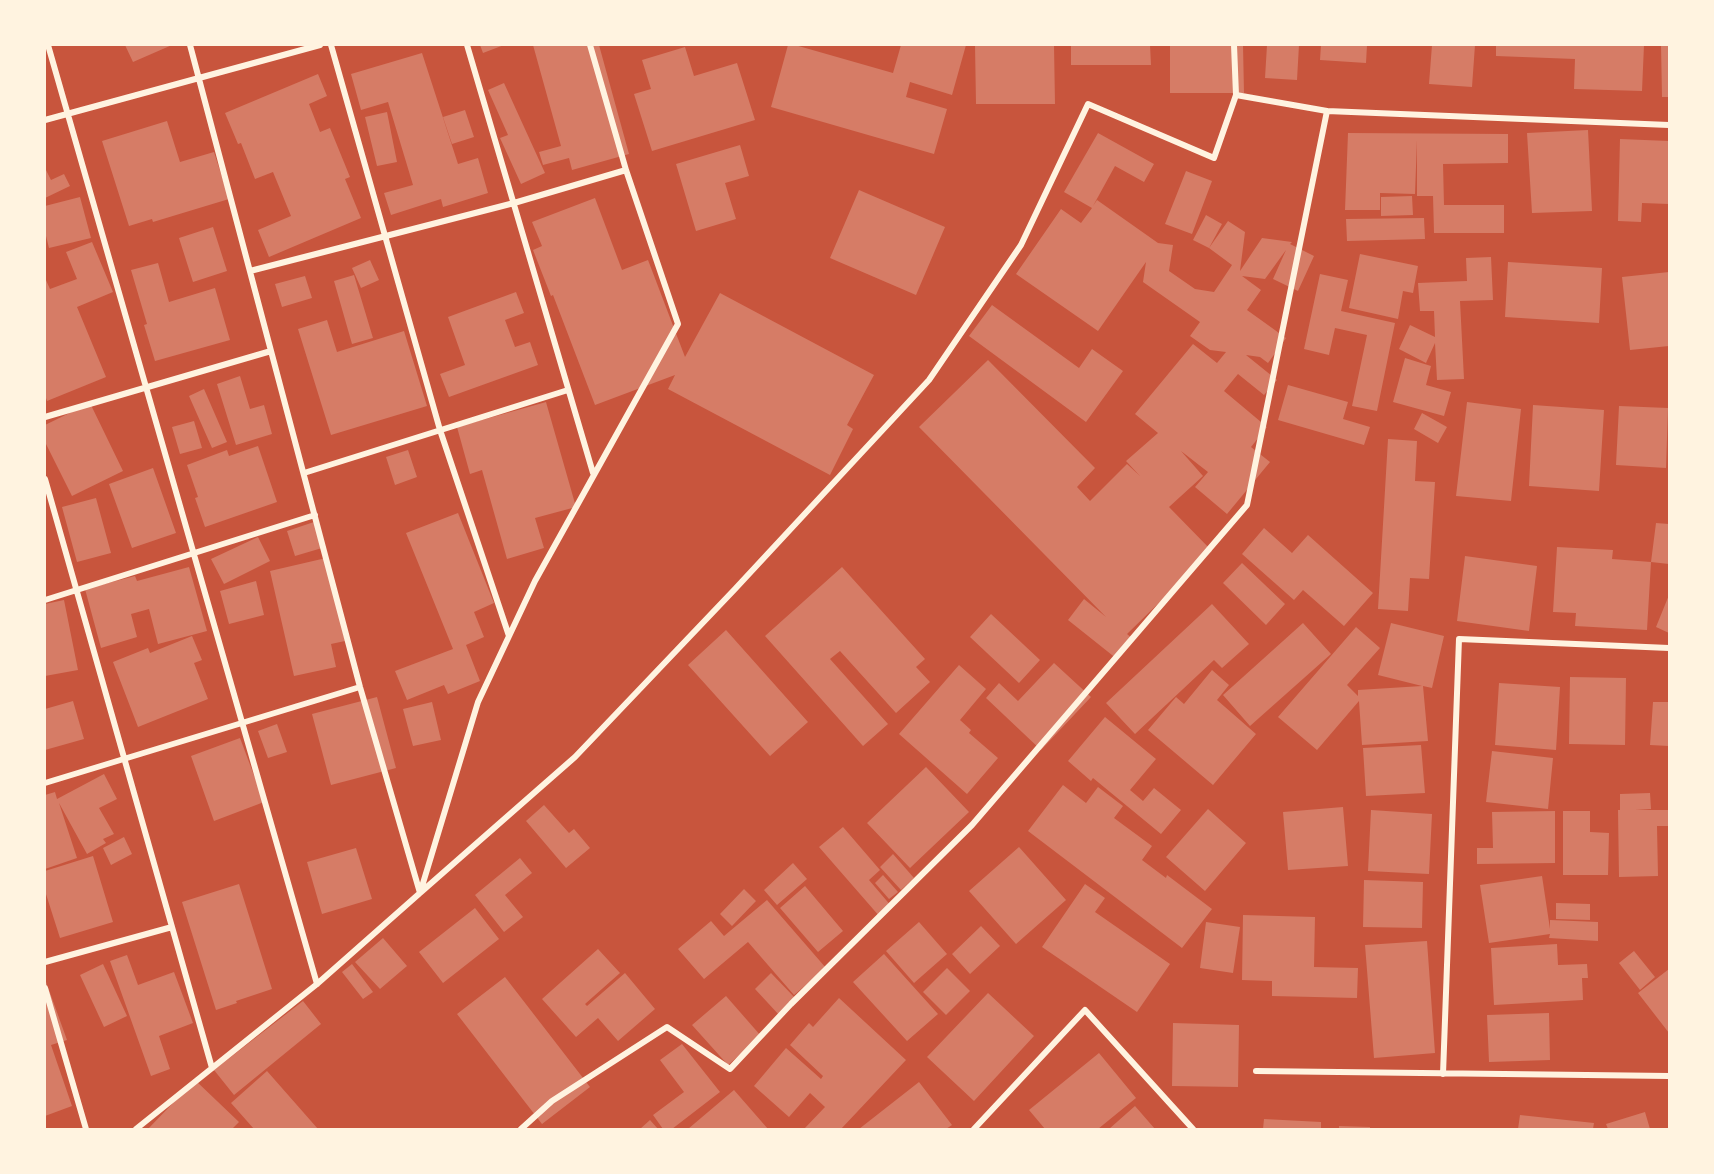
<!DOCTYPE html>
<html>
<head>
<meta charset="utf-8">
<style>
  body { margin:0 }
  #map { position:relative; width:1714px; height:1174px; overflow:hidden; background:#c8553d; font-family:Literata,serif }
  canvas { display:block }
  .frame { position:absolute; inset:0; border:46px solid #fff3e0; pointer-events:none }
</style>
</head>
<body>
<div id="map">
<canvas width="1714" height="1174"></canvas>
<div class="frame"></div>
</div>
<script>
const c = document.querySelector('canvas').getContext('2d');
c.lineJoin = 'round';
function fillPath(path, color) { c.fillStyle = color; c.fill(path, 'evenodd'); }
const poly = rows => new Path2D(rows.map(r => 'M' + r).join(''));
function strokePath(path, color, width, dash) { c.strokeStyle = color; c.lineWidth = width; c.lineCap = dash ? 'butt' : 'round'; c.setLineDash(dash || []); c.stroke(path); }
const building = poly([
  [125,45,172,45,133,62],
  [480,45,504,45,483,53],
  [533,45,599,45,629,154,572,170,569,158,543,165,539,152,561,146],
  [788,45,795,45,893,73,901,45,966,45,952,95,910,82,906,97,947,109,934,154,771,107],
  [975,45,1054,45,1055,104,976,104],
  [1071,45,1150,45,1151,65,1071,65],
  [1170,45,1243,45,1244,93,1170,93],
  [1267,45,1299,45,1297,80,1265,78],
  [1321,45,1367,45,1366,63,1320,60],
  [1432,45,1475,45,1472,87,1429,84],
  [1496,45,1644,45,1642,91,1574,89,1575,59,1496,56],
  [1661,45,1669,45,1669,97,1662,97],
  [685,47,694,76,737,63,755,120,652,151,634,94,651,89,642,60],
  [422,53,458,164,478,158,488,193,443,207,441,199,391,215,384,193,413,185,388,102,361,110,351,74],
  [318,74,327,96,309,104,320,132,330,128,350,177,345,179,361,218,269,257,258,230,291,216,273,172,255,179,241,143,238,144,225,113],
  [504,83,545,173,521,184,500,138,508,135,488,90],
  [465,110,474,137,452,144,443,117],
  [387,112,397,162,377,166,365,117],
  [167,121,180,162,214,152,229,199,153,222,152,219,129,226,102,141],
  [1588,130,1592,211,1532,213,1527,133],
  [1098,133,1154,164,1144,182,1115,166,1093,206,1097,200,1158,243,1173,245,1169,271,1195,289,1214,292,1232,265,1209,248,1228,221,1245,232,1240,271,1262,238,1292,242,1290,244,1314,256,1298,291,1273,279,1286,250,1265,279,1242,276,1261,290,1247,310,1286,338,1268,363,1260,357,1246,355,1277,380,1264,395,1238,374,1224,391,1267,427,1251,447,1270,462,1227,514,1195,487,1208,472,1181,451,1203,476,1169,507,1212,551,1127,634,1133,639,1117,659,1068,620,1084,599,1106,617,919,427,988,360,1095,468,1077,487,1090,501,1127,464,1140,476,1126,461,1158,433,1135,414,1193,344,1217,363,1226,352,1210,350,1190,336,1200,322,1143,282,1146,262,1098,331,1016,274,1061,209,1081,223,1092,208,1064,192],
  [1348,133,1508,134,1508,163,1443,164,1444,205,1504,205,1504,233,1434,233,1433,196,1417,196,1417,140,1415,194,1380,193,1380,210,1345,210],
  [1620,139,1669,141,1669,204,1642,203,1641,222,1618,221],
  [740,145,749,176,725,183,736,219,696,231,676,164],
  [45,168,51,180,64,174,70,186,45,198],
  [1186,171,1212,181,1192,234,1165,224],
  [859,190,945,227,916,295,830,258],
  [1412,196,1413,215,1381,216,1381,197],
  [80,197,91,238,49,248,45,232,45,206],
  [595,198,622,270,648,260,685,357,720,293,874,375,847,425,853,429,830,475,668,389,675,375,595,405,553,295,551,296,533,250,542,246,532,222],
  [1206,215,1222,224,1209,248,1193,240],
  [1424,218,1425,239,1347,241,1346,219],
  [213,227,227,271,193,282,179,238],
  [92,242,113,292,77,307,106,377,47,401,45,395,45,278,50,289,77,279,66,252],
  [1360,254,1418,266,1413,293,1403,291,1398,319,1349,308],
  [1491,257,1493,300,1460,301,1464,379,1437,380,1435,343,1426,363,1399,349,1410,325,1435,337,1434,311,1420,311,1418,283,1467,281,1466,258],
  [370,260,379,280,361,288,352,268],
  [1508,262,1602,268,1599,323,1505,317],
  [158,263,169,302,215,288,230,340,155,361,144,325,147,324,131,270],
  [1669,272,1669,346,1630,350,1622,277],
  [1320,274,1348,280,1341,311,1395,323,1377,411,1352,406,1367,335,1335,328,1329,355,1304,349],
  [354,275,373,338,352,344,334,281],
  [305,276,312,298,282,307,275,284],
  [516,292,524,313,505,320,515,347,530,342,538,365,449,397,440,374,465,365,448,317],
  [992,305,1079,368,1092,349,1123,371,1086,422,969,336],
  [327,320,337,352,404,331,427,406,331,435,298,329],
  [1405,358,1431,366,1426,385,1451,392,1444,416,1393,402],
  [240,376,250,409,264,405,272,434,236,445,217,384],
  [1288,385,1348,402,1343,419,1370,427,1364,445,1278,420],
  [204,389,227,442,212,448,189,396],
  [546,402,576,507,535,518,544,548,507,559,482,470,470,474,457,427],
  [1467,402,1521,409,1511,501,1456,496],
  [90,403,123,471,72,496,45,442,45,425],
  [1533,405,1604,410,1599,491,1529,486],
  [1619,406,1668,408,1666,468,1616,465],
  [1422,413,1447,427,1438,443,1414,429],
  [194,421,202,448,180,454,172,427],
  [1388,439,1417,441,1415,481,1435,482,1429,579,1410,578,1408,611,1378,609],
  [258,446,277,502,205,527,195,498,198,497,187,465,227,450,229,456],
  [408,450,417,477,395,485,386,457],
  [153,468,176,533,132,548,109,484],
  [96,498,111,553,77,562,62,507],
  [458,513,494,603,474,612,484,637,466,645,480,681,448,694,444,685,407,700,395,671,453,649,406,533],
  [314,522,322,548,295,556,287,531],
  [1656,523,1669,524,1669,564,1651,562],
  [1264,528,1292,553,1308,535,1373,593,1344,626,1303,590,1294,600,1242,554],
  [258,537,270,561,224,584,211,559],
  [1557,547,1613,550,1612,559,1651,562,1647,630,1575,626,1576,613,1553,612],
  [1465,556,1537,566,1529,631,1457,621],
  [326,558,345,641,331,644,336,667,294,676,270,571],
  [1242,563,1285,604,1266,625,1223,583],
  [189,567,207,631,158,644,149,609,131,614,137,637,101,648,85,589,135,576,137,581],
  [842,567,925,659,916,667,930,682,896,713,840,651,830,659,888,724,863,746,765,636],
  [256,581,264,615,229,624,220,591],
  [1669,595,1669,633,1656,627],
  [64,600,78,670,45,676,45,604],
  [1212,604,1249,644,1222,668,1214,660,1135,734,1106,703],
  [991,614,1040,660,1019,683,970,637],
  [1303,623,1331,654,1250,726,1223,695],
  [1391,623,1444,636,1432,688,1423,686,1428,741,1362,745,1359,701,1317,750,1278,717,1356,627,1380,648,1347,685,1358,696,1358,690,1422,686,1378,675],
  [726,630,808,722,770,756,688,665],
  [192,636,202,660,194,663,208,699,138,727,113,662,148,648,150,653],
  [1054,663,1091,697,1041,750,986,698,999,683,1018,701],
  [959,665,986,689,960,720,971,730,969,733,998,758,967,794,899,734],
  [1212,670,1229,685,1217,700,1256,734,1213,785,1148,730,1176,697,1184,704],
  [1570,677,1626,678,1625,745,1569,744],
  [1499,683,1560,687,1556,750,1495,745],
  [377,697,396,768,331,785,312,714],
  [73,701,84,739,45,750,45,709],
  [432,702,441,740,413,746,403,709],
  [1653,702,1669,702,1669,746,1650,745],
  [1105,717,1156,759,1130,790,1143,801,1154,788,1181,810,1161,834,1093,778,1091,781,1068,761],
  [277,724,287,752,268,758,258,731],
  [240,738,264,802,214,821,191,756],
  [1421,745,1425,793,1366,796,1363,748],
  [1492,751,1553,758,1548,809,1486,802],
  [926,767,969,812,910,868,867,823],
  [104,774,117,799,99,808,114,834,103,839,106,843,87,854,59,803,77,858,45,869,45,795,55,792,57,799],
  [1063,785,1086,803,1098,787,1123,806,1114,818,1152,846,1142,860,1166,878,1167,875,1212,909,1182,948,1028,831],
  [1650,793,1651,809,1635,810,1669,810,1669,826,1657,826,1658,876,1619,877,1618,810,1620,810,1620,794],
  [544,805,569,833,574,829,590,848,566,868,526,821],
  [1343,807,1348,866,1288,870,1283,812],
  [1208,809,1246,843,1205,891,1166,857],
  [1371,810,1432,814,1429,874,1368,871],
  [1555,811,1555,863,1477,864,1477,848,1493,848,1492,812],
  [1563,811,1590,811,1590,832,1609,833,1608,875,1563,875],
  [843,827,880,870,869,880,892,907,880,917,819,847],
  [124,837,132,854,111,865,103,848],
  [1019,847,1066,900,1016,944,969,891],
  [356,848,372,899,322,914,307,862],
  [893,854,914,878,901,890,880,867],
  [93,856,113,922,60,938,45,891,45,871],
  [520,858,532,873,505,895,523,917,504,932,475,895],
  [793,863,807,879,777,905,764,890],
  [883,875,898,892,889,899,875,883],
  [1542,876,1550,929,1550,920,1598,922,1598,941,1549,938,1550,934,1489,943,1480,885],
  [1364,880,1423,882,1422,928,1363,927],
  [239,884,272,989,236,1001,237,1003,216,1010,182,902],
  [1085,884,1105,898,1095,912,1170,964,1137,1012,1042,947],
  [805,886,843,931,818,952,780,908],
  [744,889,756,901,732,926,720,914],
  [767,900,826,968,794,995,748,942,704,979,678,949,711,921,724,936],
  [1556,903,1590,904,1590,920,1556,919],
  [475,908,499,939,443,983,419,952],
  [1243,915,1315,917,1314,967,1358,968,1357,998,1272,996,1272,981,1242,980],
  [919,922,947,954,914,983,886,951],
  [1206,922,1240,927,1233,973,1200,968],
  [981,926,1000,946,970,974,952,954],
  [383,938,407,966,380,989,355,962],
  [1427,941,1435,1053,1374,1058,1365,945],
  [1557,944,1558,965,1587,964,1588,978,1582,978,1583,1000,1494,1005,1491,948],
  [598,949,620,973,585,1004,587,1006,625,973,655,1009,618,1041,598,1018,576,1037,542,999],
  [1634,951,1655,977,1640,990,1619,963],
  [884,954,938,1014,907,1041,853,982],
  [127,955,138,985,174,972,193,1023,159,1036,170,1069,151,1076,110,961],
  [103,964,127,1016,104,1027,80,975],
  [352,964,373,992,363,999,342,972],
  [947,968,970,991,946,1015,923,992],
  [1669,969,1669,1033,1638,993],
  [771,973,797,1000,780,1016,755,989],
  [505,977,590,1087,542,1124,457,1014],
  [45,979,67,1040,51,1045,72,1106,45,1116],
  [988,993,1034,1036,974,1101,927,1057],
  [726,996,761,1036,728,1065,692,1025],
  [839,998,906,1060,841,1129,804,1129,825,1107,810,1093,789,1117,754,1086,786,1048,821,1079,823,1076,790,1045,809,1023,813,1027],
  [303,1001,321,1024,234,1095,214,1070],
  [1549,1013,1550,1060,1489,1062,1487,1015],
  [1173,1023,1239,1025,1238,1087,1172,1086],
  [682,1044,720,1092,672,1129,663,1129,653,1115,684,1092,660,1060],
  [1099,1053,1136,1098,1098,1129,1045,1129,1029,1110],
  [267,1071,318,1129,254,1129,231,1103],
  [195,1080,239,1122,232,1129,148,1129],
  [919,1082,952,1125,946,1129,859,1129],
  [734,1090,768,1129,688,1129],
  [1135,1106,1155,1129,1109,1129],
  [1645,1112,1650,1129,1608,1129,1606,1124],
  [1520,1115,1594,1123,1593,1129,1518,1129],
  [1264,1119,1321,1122,1321,1129,1263,1129],
  [650,1120,658,1129,640,1129],
  [1339,1126,1370,1127,1370,1129,1339,1129]
]);
const minor = poly([
  [48,45,317,984],
  [190,45,360,687,420,893,575,757,735,589,929,380,1021,245,1088,104,1214,158,1236,95],
  [331,45,440,430,509,636],
  [467,45,593,473],
  [1234,45,1236,95,1327,111,1669,125],
  [45,120,320,45],
  [250,271,514,203,626,170],
  [45,417,271,351],
  [304,473,568,390],
  [45,479,212,1068],
  [45,600,315,515],
  [45,783,360,687],
  [45,962,172,927],
  [45,988,86,1129],
  [1256,1071,1669,1076],
  [1443,1074,1459,639,1669,648],
  [136,1129,317,984,420,893,478,702,535,581,678,324,626,170,590,45],
  [521,1129,552,1101,667,1027,730,1069,791,1004,972,825,1247,505,1327,111],
  [974,1129,1085,1010,1193,1129]
]);
fillPath(building, '#d67c66');
strokePath(minor, '#fff3e0', 6);
</script>
</body>
</html>
